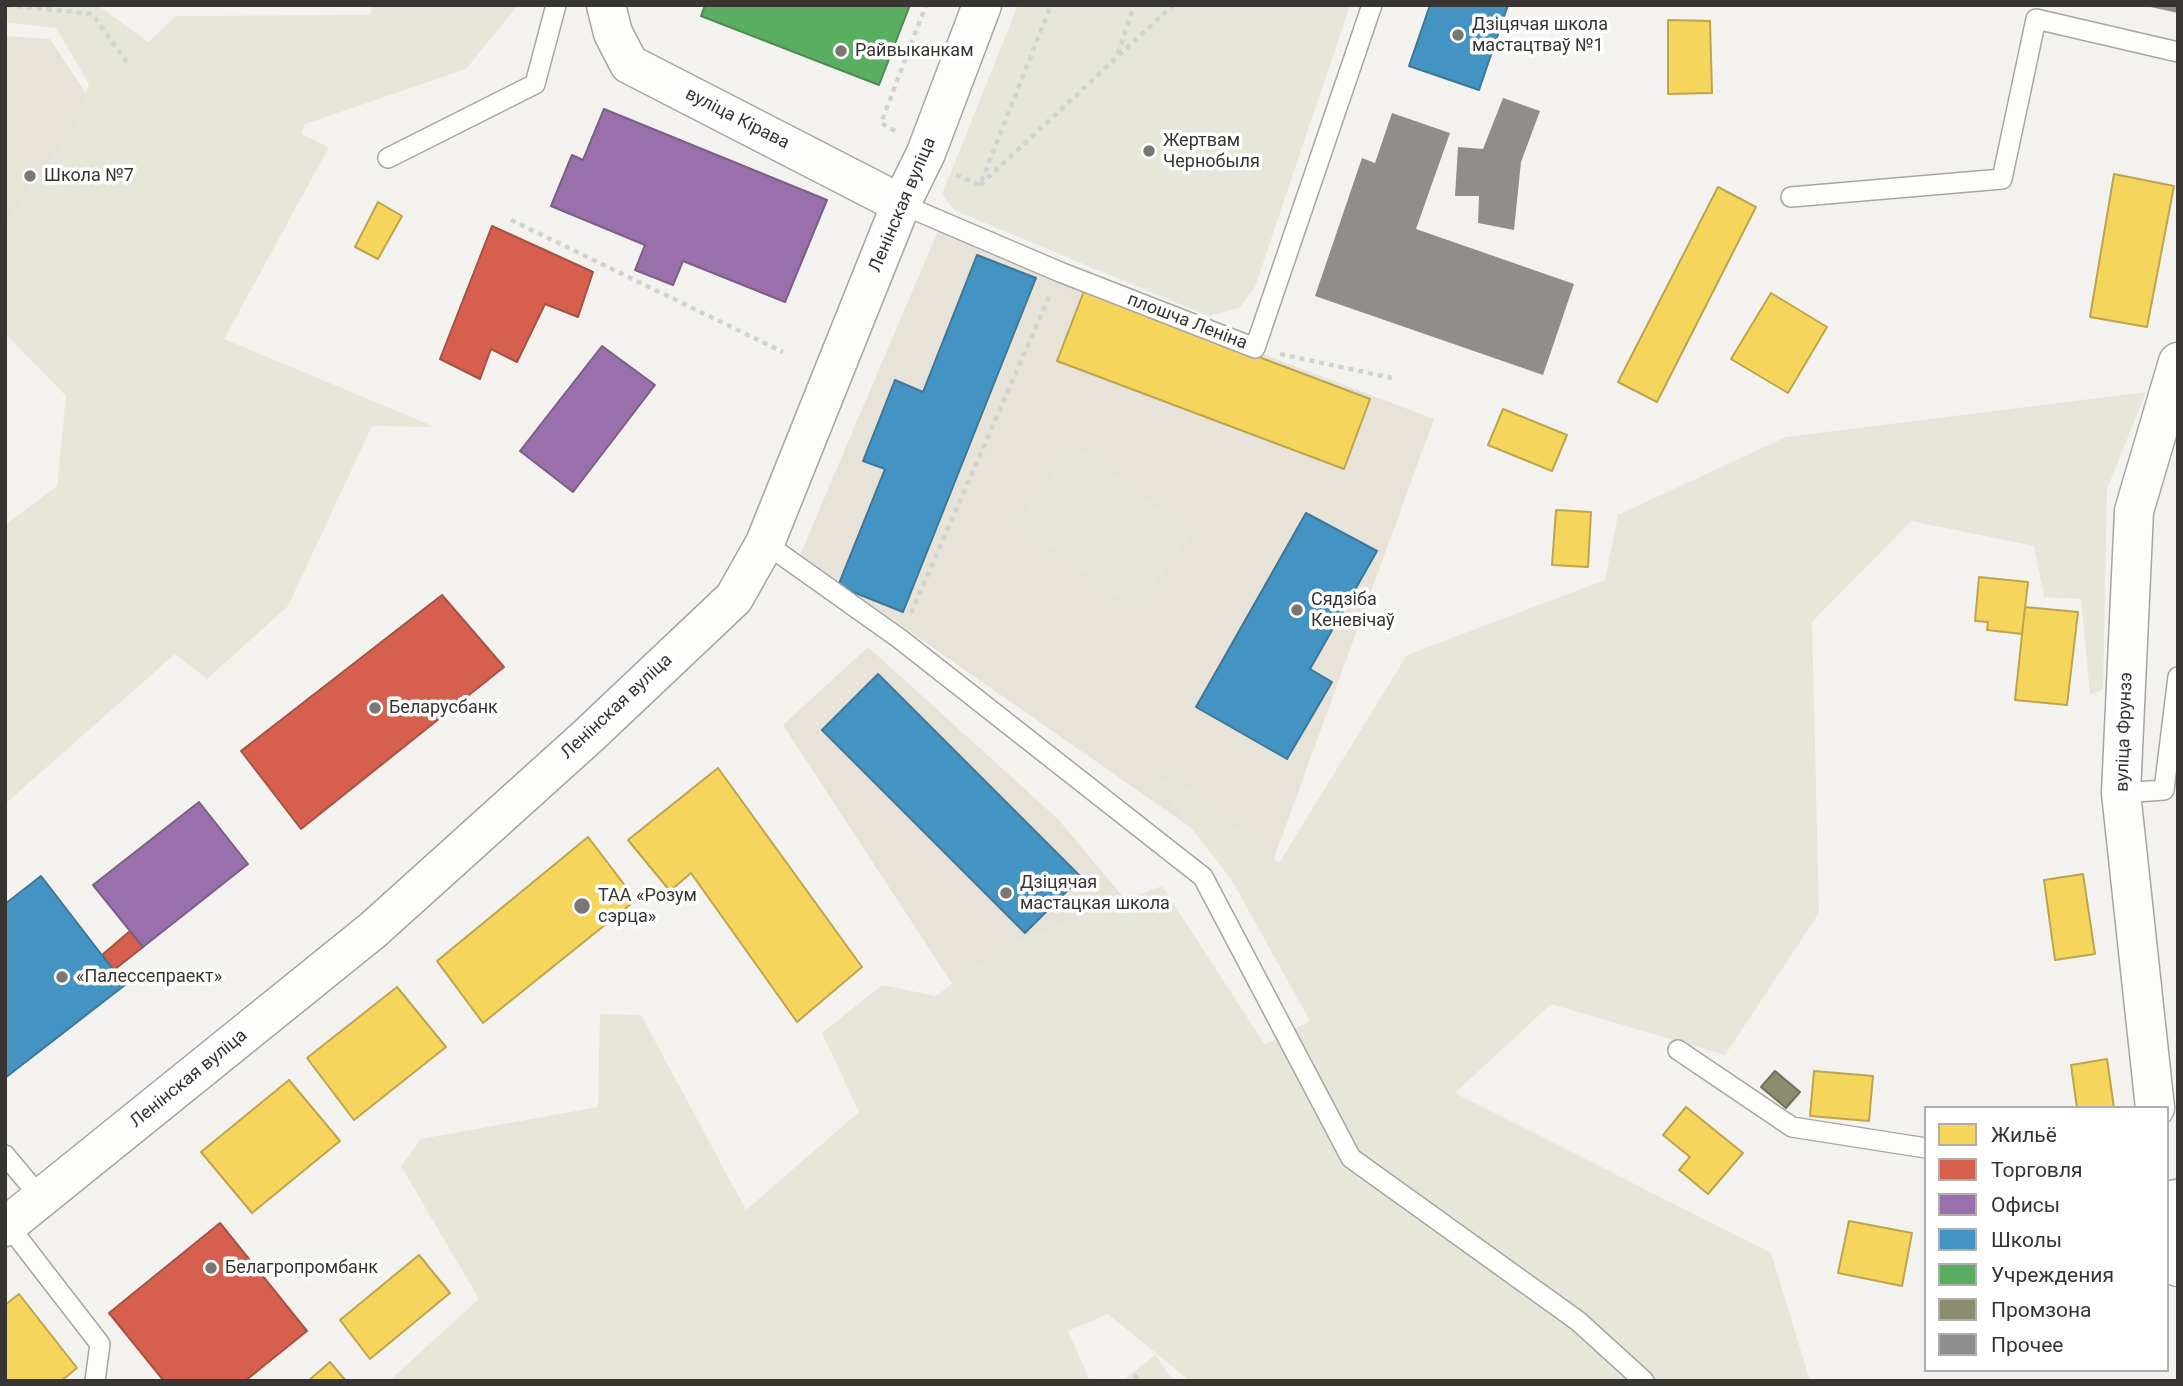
<!DOCTYPE html>
<html>
<head>
<meta charset="utf-8">
<style>
  body { margin:0 }
  #map { position:relative; width:2183px; height:1386px; overflow:hidden; background:#f4f2ee; font-family:Roboto,sans-serif }
  canvas { display:block }
  .frame { position:absolute; inset:0; border:7px solid #373532; pointer-events:none }
  .legend { position:absolute; left:1924px; top:1106px; width:245px; height:266px; box-sizing:border-box; background:#fff; border:2px solid #afaead; margin:0; padding:9px 12px; list-style:none; font-size:21px; color:#373532 }
  .legend li { display:flex; align-items:center; gap:14px; height:35px }
  .legend b { width:35px; border:2px solid #afaead }
</style>
</head>
<body>
<div id="map">
<canvas width="2183" height="1386"></canvas>
<div class="frame"></div>
<ul class="legend">
<li><b style="height:19px;background:#f6d55c"></b>Жильё</li>
<li><b style="height:19px;background:#d6604d"></b>Торговля</li>
<li><b style="height:19px;background:#9970ab"></b>Офисы</li>
<li><b style="height:19px;background:#4393c3"></b>Школы</li>
<li><b style="height:19px;background:#5aae61"></b>Учреждения</li>
<li><b style="height:19px;background:#8c8c6e"></b>Промзона</li>
<li><b style="height:19px;background:#908e8c"></b>Прочее</li>
</ul>
</div>
<script>
const c = document.querySelector('canvas').getContext('2d');
c.lineJoin = 'round';
function fillPath(path, color) { c.fillStyle = color; c.fill(path, 'evenodd'); }
const poly = rows => new Path2D(rows.map(r => 'M' + r).join(''));
function strokePath(path, color, width, dash) { c.strokeStyle = color; c.lineWidth = width; c.lineCap = dash ? 'butt' : 'round'; c.setLineDash(dash || []); c.stroke(path); }
function drawText(font, color, halo, rows, align = 'center') {
  c.font = font + ' Roboto,sans-serif'; c.lineWidth = 7; c.setLineDash([]); c.textBaseline = 'middle'; c.strokeStyle = halo; c.fillStyle = color; for (const [text, x, y, turn = 0] of rows) {
    c.save(); c.translate(x, y); c.rotate((+turn || 0) * Math.PI / 180); c.textAlign = isNaN(turn) ? turn : align; if (halo) c.strokeText(text, 0, 0); c.fillText(text, 0, 0); c.restore();
  }
}
const built = poly([
  [5,36,50,39,106,124,5,228],
  [938,231,1434,419,1266,880,800,555],
  [868,647,1058,819,1181,966,966,1005,783,725]
]);
const green = poly([
  [5,5,97,5,149,42,176,16,370,15,373,5,518,5,466,69,305,124,301,134,329,147,224,339,435,427,372,426,288,606,207,679,175,654,5,804,5,525,57,486,66,396,5,333,5,222,76,125,89,84,56,28,5,22],
  [1018,5,1350,5,1255,287,1239,308,1208,316,954,210,942,194],
  [2146,392,2107,489,2103,690,2090,694,2081,599,2044,597,2034,546,1911,521,1812,622,1819,913,1725,1055,1551,1004,1455,1093,1771,1253,1810,1381,1190,1381,1108,1314,1068,1331,1090,1381,389,1381,479,1299,401,1166,421,1139,598,1107,600,1014,641,1015,746,1210,859,1112,822,1033,882,985,936,996,1003,946,1162,886,1265,1045,1310,1021,1231,879,1156,783,1173,775,1279,863,1407,655,1605,580,1618,515,1786,437],
  [1075,445,1192,534,1134,610,1017,522],
  [1155,1355,1174,1381,1122,1381]
]);
const homes = poly([
  [1668,20,1710,21,1712,93,1668,94,1668,20],
  [2114,174,2174,186,2147,327,2090,317,2114,174],
  [1718,187,1756,207,1657,402,1618,382,1718,187],
  [378,202,402,216,378,259,355,247,378,202],
  [1084,291,1370,399,1344,469,1057,361,1084,291],
  [1771,293,1827,327,1788,393,1731,359,1771,293],
  [1503,409,1567,435,1552,471,1488,445,1503,409],
  [1556,510,1591,512,1588,567,1552,565,1556,510],
  [1979,577,2028,582,2022,634,1987,630,1988,622,1975,621,1979,577],
  [2025,607,2078,612,2067,705,2015,700,2025,607],
  [718,768,862,967,797,1022,691,873,670,891,628,840,718,768],
  [588,837,636,900,483,1023,437,961,588,837],
  [2083,874,2095,954,2055,960,2044,880,2083,874],
  [397,987,446,1047,354,1120,307,1058,397,987],
  [2107,1059,2114,1108,2077,1108,2071,1065,2107,1059],
  [1814,1071,1873,1076,1869,1121,1810,1116,1814,1071],
  [289,1080,340,1141,252,1213,201,1152,289,1080],
  [1686,1107,1743,1153,1708,1194,1679,1170,1690,1157,1663,1135,1686,1107],
  [1849,1221,1912,1233,1902,1286,1838,1273,1849,1221],
  [419,1255,450,1293,370,1359,340,1320,419,1255],
  [19,1294,77,1368,61,1381,5,1381,5,1305,19,1294],
  [330,1362,346,1381,308,1381,330,1362]
]);
const shops = poly([
  [492,226,593,272,578,317,545,304,517,362,491,349,480,379,440,359,492,226],
  [442,595,504,667,301,829,241,751,442,595],
  [130,931,143,947,114,970,102,955,130,931],
  [220,1223,307,1331,245,1381,164,1381,109,1313,220,1223]
]);
const offices = poly([
  [604,109,827,200,785,302,683,261,673,285,635,270,645,245,551,206,572,155,583,160,604,109],
  [602,346,655,385,573,492,520,451,602,346],
  [199,802,248,864,143,947,93,885,199,802]
]);
const schools = poly([
  [1430,5,1508,5,1479,90,1409,66,1430,5],
  [977,255,1036,278,903,612,838,586,885,469,863,461,895,380,923,392,977,255],
  [1306,513,1377,551,1310,669,1332,682,1287,759,1196,707,1306,513],
  [878,674,1081,877,1025,933,822,730,878,674],
  [41,876,125,985,5,1078,5,904,41,876]
]);
const public = poly([
  [705,5,910,5,879,85,701,16,705,5]
]);
const industry = poly([
  [1775,1071,1800,1092,1786,1108,1761,1087,1775,1071]
]);
const building = poly([
  [2146,5,2178,5,2178,13,2146,6],
  [1503,98,1540,111,1521,162,1514,230,1478,223,1479,196,1455,196,1458,147,1483,149],
  [1392,113,1450,133,1416,229,1574,284,1543,375,1315,296,1362,158,1375,163]
]);
const path = poly([
  [7,5,92,14,130,66],
  [1118,54,1134,5],
  [895,131,881,123,926,5],
  [956,175,980,185,1051,5],
  [980,185,1173,5],
  [511,220,783,352],
  [1280,354,1392,378],
  [911,613,1049,297],
  [1134,1375,1140,1381]
]);
const service = poly([
  [388,158,535,84,556,5],
  [1791,197,2002,179,2036,19,2178,52],
  [901,204,1060,272,1255,348,1372,5],
  [765,543,900,639,1203,877,1351,1158,1578,1321,1644,1381],
  [2121,793,2164,790,2178,677],
  [1678,1050,1792,1127,1926,1148],
  [5,1155,41,1198],
  [2167,1191,2178,1189],
  [8,1225,100,1344,95,1381]
]);
const minor = poly([
  [606,5,613,33,629,64,901,204]
]);
const tertiary = poly([
  [2155,1108,2121,793,2134,511,2178,362],
  [2167,1211,2178,1267]
]);
const secondary = poly([
  [5,1227,373,930,587,737,734,598,765,543,901,204,926,153,982,5]
]);
const markers = [
  [1458,35,7,"#797774"],
  [841,51,7,"#797774"],
  [1149,151,7,"#797774"],
  [30,176,7,"#797774"],
  [1297,610,7,"#797774"],
  [375,708,7,"#797774"],
  [1006,893,7,"#797774"],
  [582,906,9,"#797774"],
  [62,977,7,"#797774"],
  [211,1268,7,"#797774"]
];
const poiNames = [
  ["Дзіцячая школа",1472,25],
  ["мастацтваў №1",1472,46],
  ["Райвыканкам",855,51],
  ["Жертвам",1163,141],
  ["Чернобыля",1163,162],
  ["Школа №7",44,176],
  ["Сядзіба",1311,600],
  ["Кеневічаў",1311,621],
  ["Беларусбанк",389,708],
  ["Дзіцячая",1020,883],
  ["мастацкая школа",1020,904],
  ["ТАА «Розум",598,896],
  ["сэрца»",598,917],
  ["«Палессепраект»",76,977],
  ["Белагропромбанк",225,1268]
];
const streetNames = [
  ["вуліца Кірава",737,119,27],
  ["Ленінская вуліца",903,205,-67],
  ["плошча Леніна",1187,322,21],
  ["Ленінская вуліца",617,707,-43],
  ["вуліца Фрунзэ",2125,732,-88],
  ["Ленінская вуліца",189,1079,-39]
];
fillPath(built, '#e7e3d9');
fillPath(green, '#e6e6d9');
fillPath(homes, '#f6d55c');
strokePath(homes, '#bda54f', 2);
fillPath(shops, '#d6604d');
strokePath(shops, '#a65345', 2);
fillPath(offices, '#9970ab');
strokePath(offices, '#7c5e87', 2);
fillPath(schools, '#4393c3');
strokePath(schools, '#3f7798', 2);
fillPath(public, '#5aae61');
strokePath(public, '#508a53', 2);
fillPath(industry, '#8c8c6e');
strokePath(industry, '#72725c', 2);
fillPath(building, '#908e8c');
strokePath(service, '#a8a6a3', 22);
strokePath(minor, '#a8a6a3', 41);
strokePath(tertiary, '#a8a6a3', 41);
strokePath(secondary, '#a8a6a3', 41);
strokePath(path, '#d2d2d0', 4.5, [5, 5]);
strokePath(service, '#fdfdfc', 19);
strokePath(minor, '#fdfdfc', 38);
strokePath(tertiary, '#fdfdfc', 38);
strokePath(secondary, '#fdfdfc', 38);
for (const [x, y, r, color] of markers) { const dot = new Path2D(); dot.arc(x, y, r, 0, 2 * Math.PI); c.fillStyle = color; c.fill(dot); strokePath(dot, '#fff', 2.5); }
drawText('18px', '#373532', '#fff', poiNames, 'left');
drawText('18px', '#373532', '#fff', streetNames);
</script>
</body>
</html>
